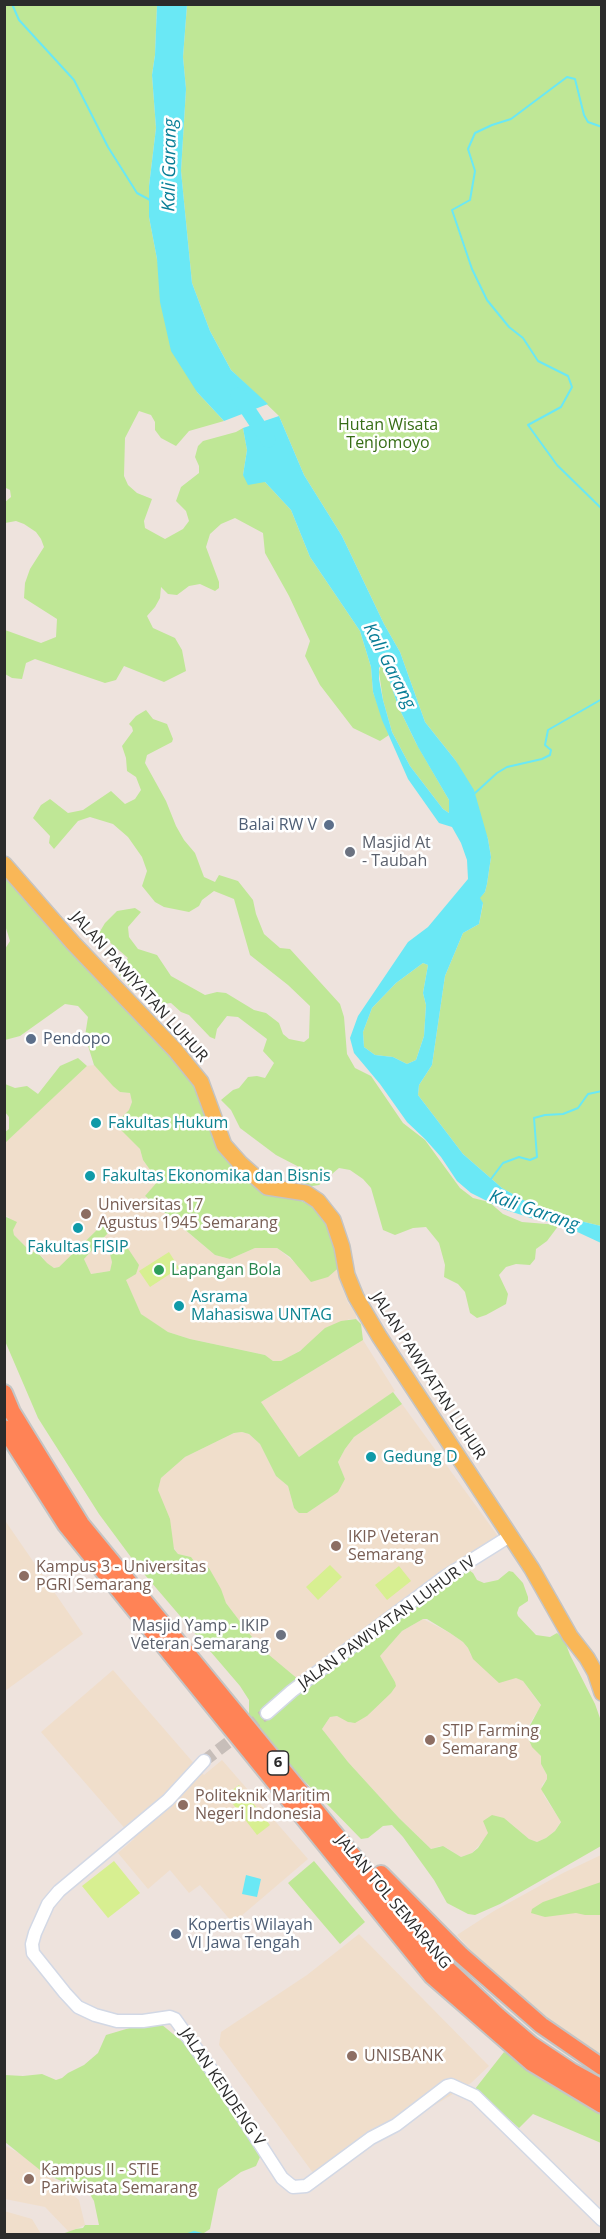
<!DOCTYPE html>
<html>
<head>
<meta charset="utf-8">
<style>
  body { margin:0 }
  #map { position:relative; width:606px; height:2239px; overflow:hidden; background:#eee3dd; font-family:"Open Sans",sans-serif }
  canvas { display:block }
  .frame { position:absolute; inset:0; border:6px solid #2b2b2b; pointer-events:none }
</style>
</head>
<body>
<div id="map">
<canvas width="606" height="2239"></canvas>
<div class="frame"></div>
</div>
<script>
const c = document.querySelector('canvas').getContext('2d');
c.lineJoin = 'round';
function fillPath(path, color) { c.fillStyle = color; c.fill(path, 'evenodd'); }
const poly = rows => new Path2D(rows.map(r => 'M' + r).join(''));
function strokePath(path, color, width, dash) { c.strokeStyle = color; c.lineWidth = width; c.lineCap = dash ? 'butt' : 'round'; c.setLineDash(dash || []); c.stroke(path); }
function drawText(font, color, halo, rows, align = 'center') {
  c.font = font + ' "Open Sans",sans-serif'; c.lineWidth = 5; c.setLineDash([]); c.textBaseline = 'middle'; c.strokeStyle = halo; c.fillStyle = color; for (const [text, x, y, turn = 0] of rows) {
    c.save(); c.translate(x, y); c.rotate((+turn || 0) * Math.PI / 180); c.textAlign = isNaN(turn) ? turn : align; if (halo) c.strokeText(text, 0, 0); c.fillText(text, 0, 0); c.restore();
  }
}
const education = poly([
  [94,1065,120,1092,130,1093,132,1102,129,1110,121,1118,133,1141,140,1149,143,1160,158,1181,145,1197,215,1255,230,1259,255,1248,277,1248,299,1266,343,1264,345,1281,342,1287,348,1303,356,1312,356,1319,349,1319,288,1358,281,1361,273,1361,265,1355,190,1339,168,1332,151,1322,141,1314,108,1246,112,1262,110,1271,91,1274,84,1259,108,1233,106,1228,102,1225,59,1267,54,1268,46,1263,43,1257,34,1252,30,1251,14,1235,9,1217,5,1216,4,1143,87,1066],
  [363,1340,395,1391,299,1457,261,1402],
  [402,1404,503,1543,305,1685,262,1649,248,1632,226,1603,209,1568,194,1561,191,1557,178,1554,174,1548,158,1490,161,1478,185,1457,234,1433,242,1432,249,1434,260,1444,276,1476,288,1486,294,1508,307,1513,333,1495,345,1479,338,1462,345,1449,354,1437],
  [4,1519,83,1634,5,1691,4,1691],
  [423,1619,450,1633,463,1642,468,1648,471,1655,523,1681,541,1706,528,1726,532,1746,541,1756,541,1764,547,1775,547,1779,542,1785,544,1796,561,1821,555,1831,546,1838,537,1842,529,1839,504,1818,472,1853,461,1857,447,1848,440,1846,431,1849,399,1818,348,1762,322,1729,330,1717,338,1716,351,1723,367,1716,395,1682,379,1656,402,1631],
  [113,1670,204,1775,222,1760,308,1859,233,1923,200,1885,189,1893,170,1870,148,1889,118,1853,134,1839,41,1732],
  [601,1855,601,2062,496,1979,457,1935,494,1911,563,1873],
  [359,1934,489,2066,471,2083,316,2177,219,2045,221,2032,307,1975],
  [4,2145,30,2159,79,2200,85,2225,69,2232,45,2207,5,2199],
  [4,2211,32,2219,41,2234,5,2234]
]);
const green = poly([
  [5,5,157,5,155,55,152,75,156,128,149,186,149,217,157,259,197,392,224,421,189,431,176,446,161,438,155,430,155,422,151,415,139,411,125,438,124,476,128,485,137,493,152,499,144,521,145,528,165,539,183,529,189,521,186,511,176,501,181,487,199,473,199,466,195,457,198,446,203,441,236,432,243,428,247,450,243,475,265,482,291,510,310,557,360,631,371,667,373,692,389,735,380,741,353,728,320,685,305,656,310,641,289,596,265,553,263,533,235,518,221,524,210,534,206,547,219,582,219,588,215,591,200,584,189,586,177,595,168,594,161,587,160,598,155,607,147,616,153,628,175,638,182,650,186,671,164,682,124,666,116,680,105,683,35,659,26,663,22,679,12,678,5,674,5,630,41,643,56,637,57,619,24,598,25,583,30,569,44,547,41,539,36,532,24,524,16,521,5,523,4,503,11,497,10,490,4,487],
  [187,5,601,5,601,1226,580,1221,529,1203,502,1188,463,1154,418,1095,419,1085,432,1065,445,976,463,933,479,924,483,904,479,898,485,892,487,884,491,857,488,839,456,761,425,722,400,652,384,624,342,536,304,475,279,416,231,370,210,331,192,283,181,171,186,89,183,57],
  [381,665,386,670,398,706,416,743,449,800,449,813,443,809,410,766,392,732,383,700,379,672],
  [146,710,153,719,167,724,173,739,172,742,147,755,145,763,166,801,176,826,184,840,195,853,204,877,215,882,219,875,238,881,253,900,256,914,264,934,280,948,290,949,340,1004,344,1017,347,1054,355,1068,371,1076,403,1123,425,1140,460,1188,473,1198,489,1202,503,1214,522,1222,559,1225,547,1241,536,1249,535,1259,530,1265,516,1264,506,1267,499,1275,508,1294,506,1304,486,1315,477,1318,470,1313,465,1292,458,1284,444,1277,445,1265,439,1243,426,1227,413,1228,395,1235,383,1230,371,1188,363,1179,350,1170,339,1168,319,1185,306,1187,299,1184,301,1168,276,1155,240,1128,231,1110,221,1100,233,1090,239,1088,248,1077,257,1076,265,1078,274,1063,263,1051,267,1039,238,1017,227,1016,217,1029,215,1039,210,1037,189,1015,181,1012,171,1003,162,1004,148,990,142,988,138,992,134,991,119,975,117,970,128,958,99,933,105,923,117,911,135,908,141,912,128,927,129,937,138,949,157,955,171,976,205,995,217,992,226,993,254,1010,266,1013,279,1023,283,1034,289,1039,304,1042,309,1038,310,1006,288,985,250,955,234,899,214,891,202,900,199,906,189,912,164,907,155,902,142,886,147,871,142,857,128,837,113,824,90,817,78,821,54,849,49,843,50,836,33,818,41,805,50,799,68,813,83,810,111,791,125,804,135,799,141,790,136,777,127,771,126,758,122,746,133,731,132,727,129,724,136,716],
  [4,868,184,1063,229,1159,246,1179,262,1189,293,1197,312,1206,327,1221,343,1264,328,1277,311,1282,290,1257,277,1248,255,1248,230,1259,215,1255,145,1196,158,1181,143,1160,140,1149,121,1130,121,1118,129,1110,132,1102,130,1093,120,1092,113,1086,94,1065,85,1036,88,1017,78,1006,65,1004,20,1036,5,1040,5,949,10,941,5,925],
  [423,963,428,965,423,993,426,1005,424,1036,416,1060,407,1064,393,1057,375,1055,364,1047,363,1032,372,1008,396,983],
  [78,1058,87,1066,5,1143,5,1132,9,1129,9,1117,5,1112,5,1084,15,1088,27,1086,38,1094,60,1066],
  [4,1216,17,1222,13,1230,14,1235,30,1251,38,1253,47,1263,54,1268,59,1267,102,1225,106,1228,108,1233,84,1259,91,1274,110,1271,112,1262,108,1246,111,1241,118,1242,127,1247,139,1265,136,1274,126,1280,141,1314,168,1332,190,1339,265,1355,273,1361,281,1361,300,1351,325,1328,341,1321,356,1319,361,1324,363,1340,261,1402,299,1457,393,1392,402,1404,354,1437,345,1449,338,1462,345,1479,338,1492,307,1513,299,1513,294,1508,288,1486,276,1476,260,1444,249,1434,242,1432,234,1433,185,1457,161,1478,158,1490,170,1519,174,1549,178,1554,191,1557,194,1561,209,1568,221,1589,226,1603,248,1632,262,1649,305,1685,466,1568,473,1573,477,1580,484,1583,498,1580,509,1571,513,1572,523,1583,528,1597,528,1601,519,1607,517,1613,518,1616,536,1635,550,1637,557,1633,564,1639,570,1655,595,1704,601,1721,601,1846,500,1904,475,1915,468,1914,447,1903,434,1880,403,1837,392,1825,383,1826,368,1838,361,1839,288,1764,249,1714,249,1700,240,1686,139,1568,99,1514,38,1418,5,1341],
  [423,1619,427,1619,450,1633,463,1642,468,1648,473,1659,499,1683,516,1678,523,1681,541,1705,526,1733,532,1747,541,1756,541,1764,547,1775,547,1779,541,1789,561,1822,555,1831,546,1838,537,1842,529,1839,504,1818,492,1815,483,1821,488,1833,478,1848,472,1853,461,1857,443,1846,431,1849,399,1818,348,1762,322,1729,330,1717,337,1716,348,1722,355,1723,367,1716,391,1693,396,1686,395,1682,380,1656,402,1631],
  [314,1861,365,1922,340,1944,288,1883],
  [601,1882,601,1915,585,1915,576,1913,545,1917,531,1913,532,1909,543,1902],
  [143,2024,161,2024,184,2043,206,2069,260,2157,256,2166,241,2172,218,2189,210,2229,204,2233,62,2234,76,2229,83,2228,85,2225,99,2225,94,2201,84,2184,77,2182,66,2183,45,2174,5,2142,5,2075,23,2076,42,2074,56,2080,62,2078,68,2073,84,2065,98,2053,106,2035],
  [504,2052,601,2110,601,2143,533,2114,519,2128,475,2089]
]);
const pitch = poly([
  [169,1252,179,1268,150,1287,139,1271],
  [330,1565,342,1577,318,1600,306,1587],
  [399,1566,411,1581,387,1600,375,1585],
  [239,1785,270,1825,257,1835,226,1795],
  [114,1861,140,1893,108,1918,82,1886]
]);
const water = poly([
  [157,5,187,5,183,57,186,89,181,171,192,283,210,331,231,370,268,404,224,421,197,392,171,351,160,302,157,259,149,217,149,186,156,128,152,75,155,55],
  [279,416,304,475,342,536,384,624,400,652,425,722,456,761,474,790,488,839,491,857,487,884,485,892,480,898,483,903,479,924,463,933,445,976,432,1065,419,1085,418,1095,463,1154,502,1188,529,1203,580,1221,601,1226,601,1243,558,1223,534,1219,503,1209,471,1193,457,1181,441,1157,425,1139,407,1122,380,1084,354,1053,350,1038,358,1016,408,942,428,927,468,879,467,860,461,843,452,827,439,823,408,779,382,720,373,692,371,667,360,631,310,557,291,510,265,482,248,485,243,475,247,450,243,428],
  [381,665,386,670,398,706,418,747,449,800,449,813,443,809,410,766,392,732,383,700,379,679,379,668],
  [423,963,428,965,423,993,426,1005,424,1036,416,1060,407,1064,393,1057,375,1055,364,1047,363,1032,372,1008,396,983],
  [246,1875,261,1879,257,1897,242,1894]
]);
const stream = poly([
  [12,4,19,20,74,80,108,147,137,193,150,200],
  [602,127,588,122,584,115,575,79,567,77,511,119,492,125,475,133,468,149,475,171,470,200,452,210,472,269,487,300,509,327,523,338,538,361,568,376,572,387,561,407,528,425,557,465,602,509],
  [474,794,497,773,507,767,542,759,550,755,551,750,545,745,548,730,602,699],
  [491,1179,503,1163,519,1157,530,1160,537,1157,534,1118,545,1115,563,1114,578,1108,588,1094,602,1091],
  [188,2234,194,2232,202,2234]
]);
const river = poly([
  [238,395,268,440]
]);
const minorTunnel = poly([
  [204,1761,267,1713]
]);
const minor = poly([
  [267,1713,292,1691,446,1576,510,1536],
  [204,1761,168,1800,59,1891,48,1904,35,1933,32,1944,33,1953,65,1993,78,2007,95,2015,117,2021,143,2021,170,2017,175,2019,218,2079,282,2178,293,2187,306,2186,371,2138,396,2125,447,2086,451,2085,475,2096,602,2220]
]);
const major = poly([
  [4,864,73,943,175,1050,201,1082,224,1145,240,1163,267,1187,306,1193,318,1201,333,1220,342,1247,347,1275,356,1297,379,1336,532,1569,570,1636,587,1658,595,1672,602,1693]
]);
const highway = poly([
  [4,1393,12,1412,81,1524,440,1962,498,2016,532,2045,571,2071,602,2088],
  [4,1428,66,1525,432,1976,532,2063,602,2105],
  [381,1874,461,1955,541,2025,602,2067]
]);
const markers = [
  [329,825,6,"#5c6f8a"],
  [350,852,6,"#6b7280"],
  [31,1039,6,"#5c6f8a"],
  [96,1123,6,"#0f9aa8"],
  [90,1176,6,"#0f9aa8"],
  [86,1214,6,"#8d6e63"],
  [78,1228,6,"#0f9aa8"],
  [159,1270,6,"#2e9e5b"],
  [179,1306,6,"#0f9aa8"],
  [371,1457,6,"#0f9aa8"],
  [336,1546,6,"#8d6e63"],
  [24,1576,6,"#8d6e63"],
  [281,1635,6,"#6b7280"],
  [430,1740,6,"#8d6e63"],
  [183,1805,6,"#8d6e63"],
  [176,1934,6,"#5c6f8a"],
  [352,2056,6,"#8d6e63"],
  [29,2179,6,"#8d6e63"]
];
const shields = [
  [278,1763,21]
];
const shieldNames = [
  ["6",278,1763]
];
const parkNames = [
  ["Hutan Wisata",388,425],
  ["Tenjomoyo",388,443]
];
const serviceNames = [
  ["Balai RW V",317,825,"right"],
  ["Pendopo",43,1039],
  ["Kopertis Wilayah",188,1925],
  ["VI Jawa Tengah",188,1943]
];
const worshipNames = [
  ["Masjid At",362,843],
  ["- Taubah",362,861],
  ["Masjid Yamp - IKIP",269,1626,"right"],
  ["Veteran Semarang",269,1644,"right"]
];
const streetNames = [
  ["JALAN PAWIYATAN LUHUR",139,987,48],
  ["JALAN PAWIYATAN LUHUR",428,1376,57],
  ["JALAN PAWIYATAN LUHUR IV",387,1623,-36],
  ["JALAN TOL SEMARANG",393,1902,50],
  ["JALAN KENDENG V",222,2087,56]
];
const cultureNames = [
  ["Fakultas Hukum",108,1123],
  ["Fakultas Ekonomika dan Bisnis",102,1176],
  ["Fakultas FISIP",78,1247,"center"],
  ["Asrama",191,1297],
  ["Mahasiswa UNTAG",191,1315],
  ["Gedung D",383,1457]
];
const educationNames = [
  ["Universitas 17",98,1205],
  ["Agustus 1945 Semarang",98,1223],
  ["IKIP Veteran",348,1537],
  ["Semarang",348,1555],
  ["Kampus 3 - Universitas",36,1567],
  ["PGRI Semarang",36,1585],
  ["STIP Farming",442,1731],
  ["Semarang",442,1749],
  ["Politeknik Maritim",195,1796],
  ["Negeri Indonesia",195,1814],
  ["UNISBANK",364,2056],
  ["Kampus II - STIE",41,2170],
  ["Pariwisata Semarang",41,2188]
];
const leisureNames = [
  ["Lapangan Bola",171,1270]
];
const waterNames = [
  ["Kali Garang",170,165,-89],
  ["Kali Garang",389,666,63],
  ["Kali Garang",534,1211,19]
];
fillPath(education, '#f0decb');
fillPath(green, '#bfe796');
fillPath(pitch, '#d7ef91');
fillPath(water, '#6ae8f5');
strokePath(stream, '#6ae8f5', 2);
strokePath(river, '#6ae8f5', 15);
strokePath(minorTunnel, '#c7beb9', 12, [12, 6]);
strokePath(minor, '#d2d8e5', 15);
strokePath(major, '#c4c4c4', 18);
strokePath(highway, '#c4c4c4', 20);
strokePath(minor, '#fff', 12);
strokePath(major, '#f9b757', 15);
strokePath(highway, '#ff8356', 16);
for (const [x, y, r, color] of markers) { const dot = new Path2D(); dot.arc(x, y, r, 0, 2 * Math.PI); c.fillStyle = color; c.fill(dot); strokePath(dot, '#fff', 2); }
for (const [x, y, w] of shields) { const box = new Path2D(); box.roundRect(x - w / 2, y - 12, w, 24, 4.5); c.fillStyle = '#fff'; c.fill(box); strokePath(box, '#2b2b2b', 1.5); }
drawText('bold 15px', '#2b2b2b', null, shieldNames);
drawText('16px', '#376d16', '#fff', parkNames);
drawText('16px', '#4e5e75', '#fff', serviceNames, 'left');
drawText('16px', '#5b616d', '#fff', worshipNames, 'left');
drawText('16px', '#2b2b2b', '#fff', streetNames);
drawText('16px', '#0d838f', '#fff', cultureNames, 'left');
drawText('16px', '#785e54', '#fff', educationNames, 'left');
drawText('16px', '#27864d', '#fff', leisureNames, 'left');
drawText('italic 18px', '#077d96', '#fff', waterNames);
</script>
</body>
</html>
